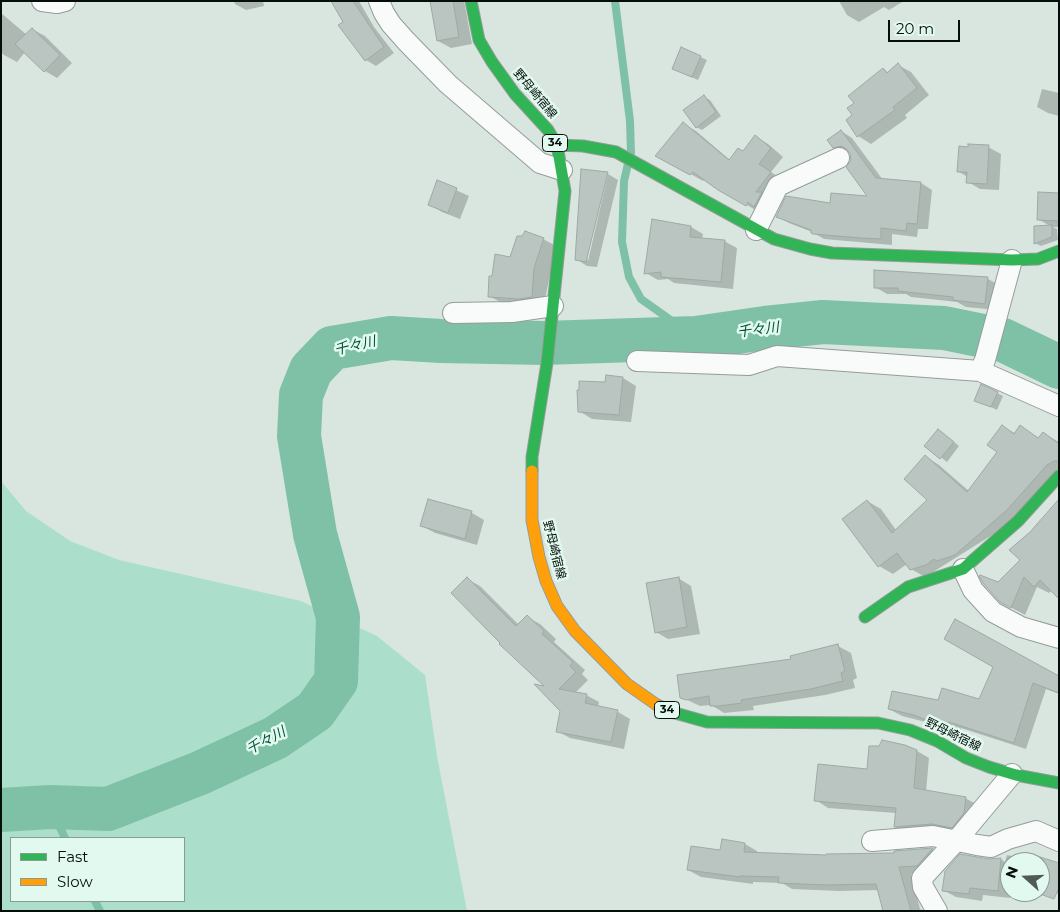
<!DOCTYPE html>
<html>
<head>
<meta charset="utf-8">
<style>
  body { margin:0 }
  #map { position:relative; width:1060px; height:912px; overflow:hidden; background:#d9e6e0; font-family:Montserrat,sans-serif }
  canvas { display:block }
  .frame { position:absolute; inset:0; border:2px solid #060e0b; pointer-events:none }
  .legend { position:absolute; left:10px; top:837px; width:175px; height:65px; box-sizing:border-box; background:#e1f9ee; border:1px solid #899b93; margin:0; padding:6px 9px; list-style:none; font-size:15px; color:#060e0b }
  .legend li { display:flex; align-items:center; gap:10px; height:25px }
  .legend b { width:25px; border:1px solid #899b93 }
  .north { position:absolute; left:1000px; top:852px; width:50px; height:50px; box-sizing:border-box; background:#e1f9ee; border:1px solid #899b93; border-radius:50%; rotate:290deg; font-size:14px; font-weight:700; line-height:20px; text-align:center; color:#060e0b }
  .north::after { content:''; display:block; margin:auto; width:18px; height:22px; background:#505a56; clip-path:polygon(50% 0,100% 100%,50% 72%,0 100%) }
  .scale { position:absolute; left:888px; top:20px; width:72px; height:22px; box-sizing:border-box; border:2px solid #060e0b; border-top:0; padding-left:6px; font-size:15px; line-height:18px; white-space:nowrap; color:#060e0b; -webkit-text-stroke:4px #e1f9ee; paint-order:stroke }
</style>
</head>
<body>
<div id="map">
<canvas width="1060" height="912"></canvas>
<div class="frame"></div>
<ul class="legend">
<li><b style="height:6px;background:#30b455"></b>Fast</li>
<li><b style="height:6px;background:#ff9f0a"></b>Slow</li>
</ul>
<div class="north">N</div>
<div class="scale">20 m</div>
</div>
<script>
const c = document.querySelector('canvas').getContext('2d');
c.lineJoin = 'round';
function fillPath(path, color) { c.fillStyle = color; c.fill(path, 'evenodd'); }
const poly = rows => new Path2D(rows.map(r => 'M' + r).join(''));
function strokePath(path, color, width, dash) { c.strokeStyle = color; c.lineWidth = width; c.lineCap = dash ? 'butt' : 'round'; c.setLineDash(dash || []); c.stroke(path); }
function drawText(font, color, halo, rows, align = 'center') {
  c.font = font + ' Montserrat,"Noto Sans JP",sans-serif'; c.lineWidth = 5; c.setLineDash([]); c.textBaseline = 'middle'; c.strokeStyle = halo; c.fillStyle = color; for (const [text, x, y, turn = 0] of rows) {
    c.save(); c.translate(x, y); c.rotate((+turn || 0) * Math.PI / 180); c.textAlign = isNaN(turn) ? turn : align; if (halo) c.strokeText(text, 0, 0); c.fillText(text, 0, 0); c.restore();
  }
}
const green = poly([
  [1,481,26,511,70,541,119,560,301,601,377,636,425,675,437,756,467,911,1,911],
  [11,838,184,838,184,901,11,901]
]);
const shadow = poly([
  [234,1,263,1,264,6,246,10,235,4],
  [332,1,359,1,374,27,394,53,376,66,366,60],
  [431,1,464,1,472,44,451,48,438,41],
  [839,1,904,1,889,10,884,7,859,22,847,15],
  [1,13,27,35,32,29,45,36,72,63,57,78,45,71,25,52,17,62,4,55,1,52],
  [682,49,707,60,698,80,679,72],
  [898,65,911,72,929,95,905,115,907,118,871,144,858,136,848,120,854,115,855,104,883,69,889,73],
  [1042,89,1059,93,1059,116,1048,113,1037,107],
  [704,97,710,100,721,116,702,130,696,127],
  [683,124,696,131,730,160,744,152,756,137,768,144,783,157,771,172,783,180,759,212,719,189,705,179,703,181,657,155],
  [841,131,852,138,883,180,921,183,932,190,928,229,918,229,917,237,892,234,892,245,824,239,812,232,789,223,778,217,869,198,852,160,851,152,845,154,834,147],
  [988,147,1001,154,999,190,980,189,968,182,968,177,959,172],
  [608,174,618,180,597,267,587,266,576,259,586,254,588,261],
  [438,182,469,196,460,219,442,212,429,204],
  [1059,194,1059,227,1053,227,1057,229,1058,240,1041,246,1035,243,1050,226,1038,219],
  [691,227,703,234,702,240,724,241,737,248,733,289,674,283,668,279,658,280,646,273],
  [543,239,556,246,544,304,502,303,489,296,510,259],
  [988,279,999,285,997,310,966,307,957,302,911,297,906,294,887,294,875,287],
  [607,376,623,378,636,386,631,422,592,419,579,411,606,383],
  [997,393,1003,396,997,410,982,403],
  [1002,426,1016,434,1021,427,1039,438,1043,433,1059,442,1059,476,1021,517,925,577,911,569,907,564,893,574,879,566,844,520,867,501,881,509,896,530,929,499,926,457,939,465,969,491,999,452],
  [944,434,959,446,947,462,926,446],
  [429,500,472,513,484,520,477,545,435,533,422,526],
  [1030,532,1052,590,1049,593,1037,587,1025,615,1001,602,999,584,1021,560],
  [678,578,691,586,700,634,668,639,656,632],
  [467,579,480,586,519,625,527,617,540,624,556,639,554,642,585,670,582,674,588,680,575,693,586,695,599,702,598,707,618,712,630,719,624,749,570,738,557,731,562,710,547,688],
  [838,646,851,653,857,678,853,680,855,688,825,695,753,706,754,710,724,713,711,705,700,706,681,697],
  [994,666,1059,677,1059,694,1046,689,1026,749,961,728,961,731,902,716,889,709,939,701,980,700],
  [917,751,929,758,926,792,965,798,978,805,965,834,908,834,895,827,896,813,828,808,816,800,869,770],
  [745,844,757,851,757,854,827,856,896,854,896,852,933,849,945,856,930,873,911,874,920,909,924,911,885,911,880,890,839,891,792,889,782,883,753,882,753,884,701,877,688,870,721,852],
  [1007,855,1026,859,1027,855,1059,864,1059,894,1040,888,1040,862,1010,862,1010,898,983,895,982,901,956,897,943,890,989,860,1001,859,1005,862]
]);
const stream = poly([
  [615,1,630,121,631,153],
  [628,164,624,181,622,242,629,277,641,299,696,338],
  [50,807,65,838],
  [95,901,100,911]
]);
const river = poly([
  [1,810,50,807,108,809,200,773,275,738,315,711,336,681,338,617,315,534,299,436,301,395,311,370,332,348,391,338,441,341,544,343,696,338,765,328,823,322,944,328,1003,340,1059,367]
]);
const building = poly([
  [331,1,353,1,384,47,365,61,338,25,343,22,331,1],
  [430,1,453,1,459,37,437,41,430,1],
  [32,28,60,55,44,72,15,44,32,28],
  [681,47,701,56,692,77,672,69,681,47],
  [898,63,917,88,893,107,895,110,857,137,846,120,852,115,847,108,854,103,848,96,883,68,887,73,898,63],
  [704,95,716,112,696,128,683,110,704,95],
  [683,122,729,160,738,148,743,151,755,135,771,148,759,164,771,172,756,192,762,192,754,207,748,202,746,206,718,190,693,172,690,175,655,156,683,122],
  [841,130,876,178,921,182,917,224,907,223,906,231,881,228,881,239,861,238,813,234,811,233,811,230,776,217,786,196,830,203,831,193,867,196,846,167,851,160,850,153,845,148,841,146,833,148,827,140,841,130],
  [968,144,989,145,987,184,966,183,967,172,957,172,959,146,968,147,968,144],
  [581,169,608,172,586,262,575,260,581,169],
  [437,180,457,188,448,213,428,205,437,180],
  [1038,192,1059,193,1059,221,1037,220,1038,192],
  [652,219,691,226,690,237,725,240,721,282,661,277,661,272,644,274,652,219],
  [1052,225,1052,237,1034,244,1034,226,1052,225],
  [525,231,544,238,534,268,532,297,519,299,488,297,489,276,492,276,495,254,510,257,517,236,522,236,525,231],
  [874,270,988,277,985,304,953,300,953,297,898,291,898,288,874,288,874,270],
  [606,375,623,377,619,415,578,412,577,390,579,390,579,381,605,382,606,375],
  [981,384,998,392,991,407,974,401,981,384],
  [1002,425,1014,434,1020,425,1038,438,1043,432,1059,444,1059,461,1054,461,1047,465,1007,510,955,555,937,561,934,559,926,565,910,570,897,553,878,567,842,519,867,500,892,533,927,500,904,479,925,455,967,492,997,452,987,445,1002,425],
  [938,429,954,442,940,459,924,446,938,429],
  [428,499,472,511,465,539,420,526,428,499],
  [1059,499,1059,599,1040,580,1034,587,1024,577,1011,608,1000,602,983,583,979,576,980,575,998,582,1020,560,1009,550,1030,532,1059,499],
  [467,577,516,626,527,615,544,631,542,634,573,662,570,666,576,672,559,689,587,694,585,703,618,710,611,742,556,732,560,711,534,684,544,686,499,644,500,643,451,593,467,577],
  [679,577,687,627,655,633,646,583,679,577],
  [955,619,1059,676,1059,693,1033,683,1014,743,949,722,948,725,929,721,914,715,888,709,892,691,938,700,942,688,979,699,993,667,944,639,955,619],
  [838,644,845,671,841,673,843,681,811,689,741,700,742,703,719,706,710,706,709,696,686,700,680,698,677,675,791,659,790,656,838,644],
  [882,740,905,745,917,750,914,788,966,797,964,813,952,828,932,824,894,827,896,808,814,801,818,764,867,769,869,746,879,746,882,740],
  [722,839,745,843,744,852,826,855,826,854,894,853,894,851,933,848,917,866,899,867,911,911,883,911,876,884,826,885,778,883,779,877,740,876,740,877,687,870,691,846,720,850,722,839],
  [960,854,989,859,1001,858,998,891,970,888,969,894,942,891,945,871,960,854],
  [1040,857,1059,863,1059,888,1054,899,1040,894,1040,857]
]);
const street = poly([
  [42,1,57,3,65,1],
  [379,1,384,13,391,24,406,41,448,84,540,163,562,170],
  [756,230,778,186,839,158],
  [1012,260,985,360,980,371,1059,406],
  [453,313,512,312,553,306],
  [637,361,749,365,777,356,980,371],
  [963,569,973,590,993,612,1021,627,1059,638],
  [872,841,933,836,977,845,991,847,1008,839,1036,831,1059,841],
  [937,911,923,887,922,878,956,841,1012,774]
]);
const fast = poly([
  [471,1,479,40,492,62,515,94,548,130,557,145,565,191,547,363,532,457,532,471],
  [557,145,583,146,616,152,774,239,810,249,832,253,1012,260,1038,259,1059,251],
  [865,617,908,587,963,569,1018,521,1059,476],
  [657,705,675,713,707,722,878,723,910,730,937,741,966,758,989,767,1016,775,1059,783]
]);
const slow = poly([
  [532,471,532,520,539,557,546,581,557,606,575,631,627,684,657,705]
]);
const shields = [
  [555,143,25],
  [667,710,25]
];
const shieldNames = [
  ["34",555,143],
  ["34",667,710]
];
const streetNames = [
  ["野母崎宿線",535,94,50],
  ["野母崎宿線",554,550,76],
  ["野母崎宿線",953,735,26]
];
const waterNames = [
  ["千々川",758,330,-7],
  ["千々川",355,346,-13],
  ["千々川",266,741,-28]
];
fillPath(green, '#abdfcb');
fillPath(shadow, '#0003');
strokePath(stream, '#7fc1a7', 8);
strokePath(river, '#7fc1a7', 44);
fillPath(building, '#bac4c0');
strokePath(building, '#9ea8a4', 1);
strokePath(street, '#949d99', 22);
strokePath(fast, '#949d99', 13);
strokePath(slow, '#949d99', 13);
strokePath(street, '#f9fbfa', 20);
strokePath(fast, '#30b455', 11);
strokePath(slow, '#ff9f0a', 11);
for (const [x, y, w] of shields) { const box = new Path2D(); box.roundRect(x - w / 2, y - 8.5, w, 17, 4); c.fillStyle = '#e1f9ee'; c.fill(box); strokePath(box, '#060e0b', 1); }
drawText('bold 11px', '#060e0b', null, shieldNames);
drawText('12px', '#060e0b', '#e1f9ee', streetNames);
drawText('italic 14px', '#015039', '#e1f9ee', waterNames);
</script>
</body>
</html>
